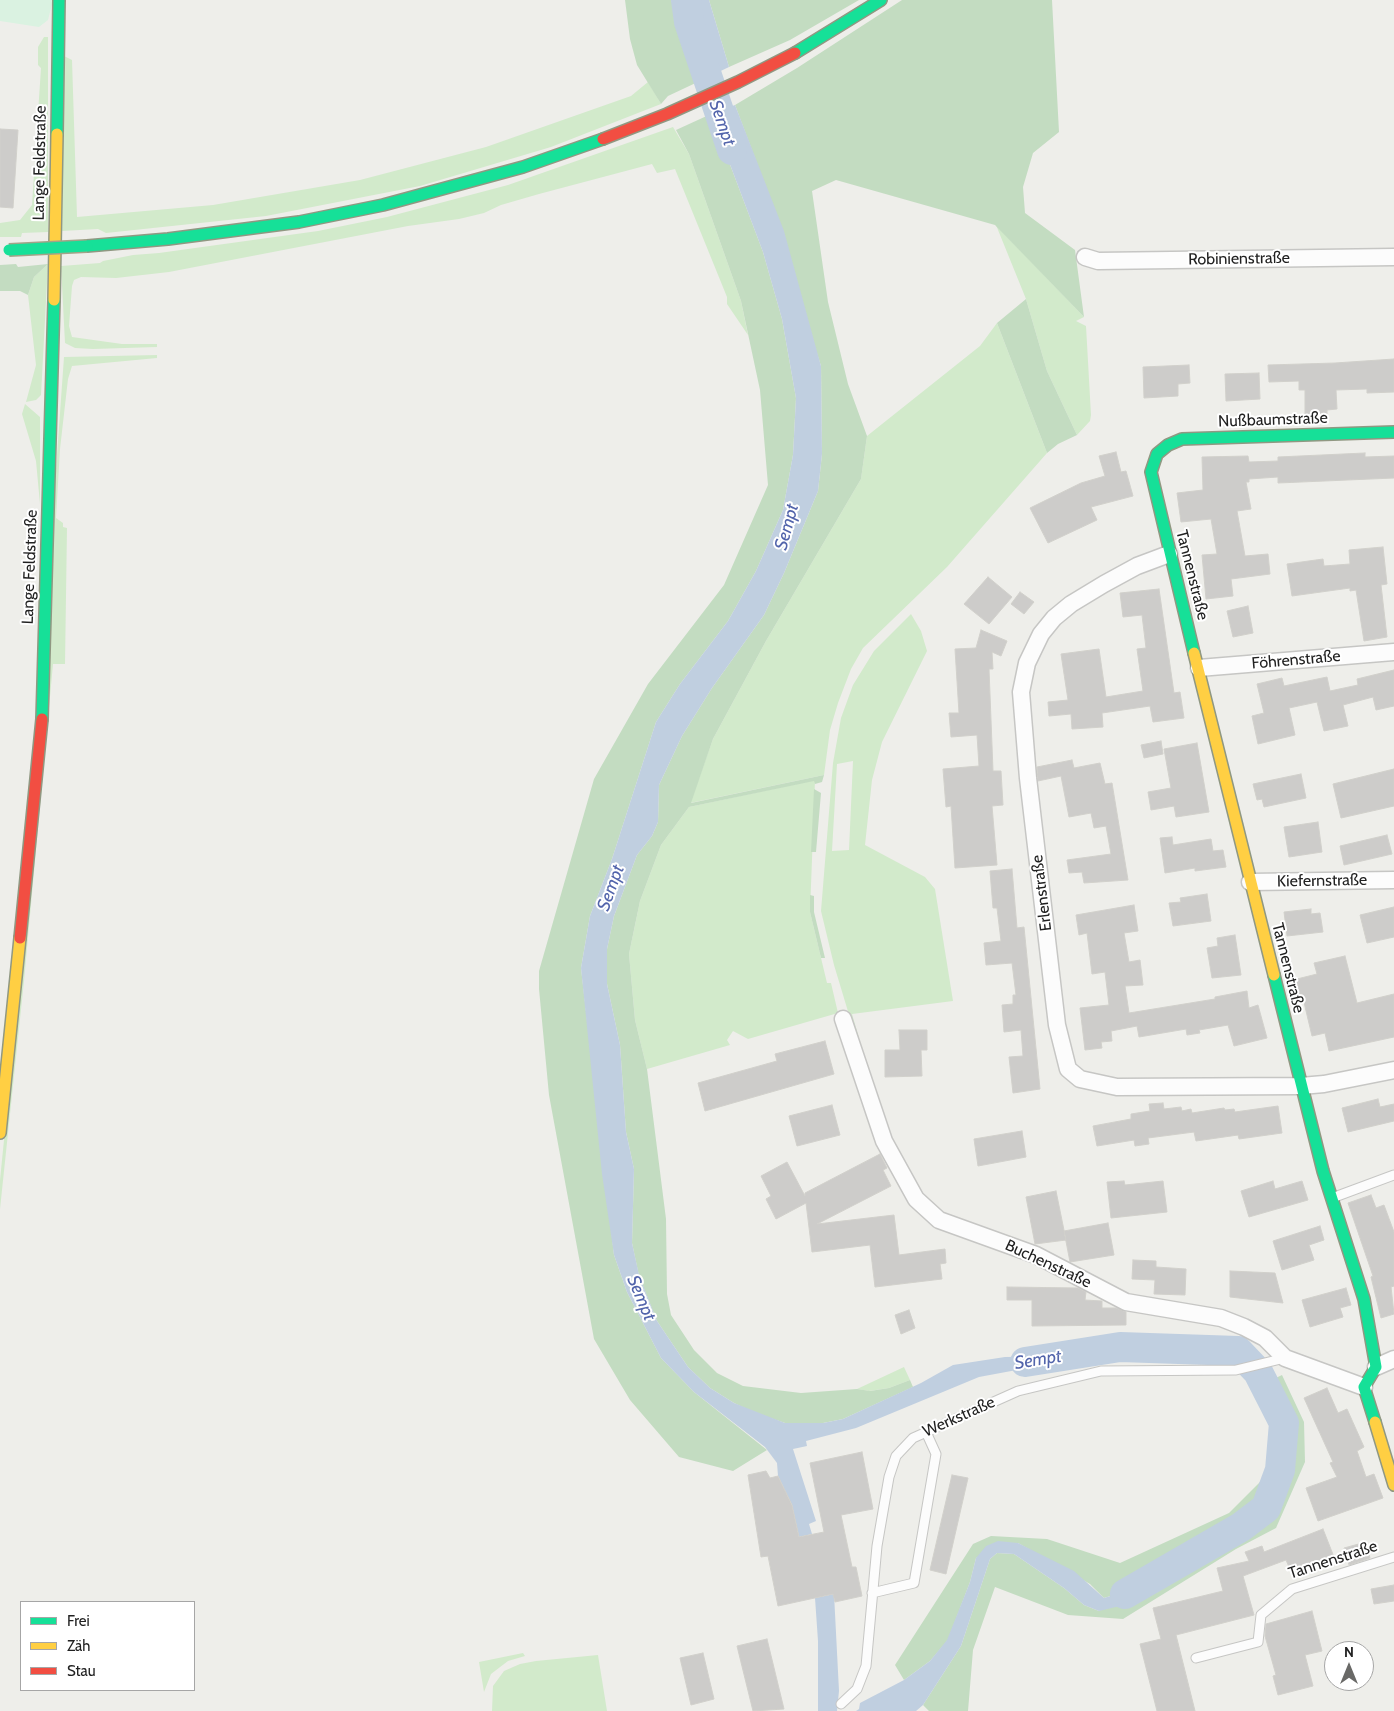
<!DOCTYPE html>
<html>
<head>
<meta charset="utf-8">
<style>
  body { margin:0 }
  #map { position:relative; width:1394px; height:1711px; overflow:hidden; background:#eeeeea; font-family:Cabin,sans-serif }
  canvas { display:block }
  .legend { position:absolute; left:20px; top:1601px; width:175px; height:90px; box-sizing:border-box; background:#fff; border:1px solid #a6a6a6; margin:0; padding:6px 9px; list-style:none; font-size:15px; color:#212121 }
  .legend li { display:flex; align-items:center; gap:10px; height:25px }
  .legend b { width:25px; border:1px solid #a6a6a6 }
  .north { position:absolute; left:1324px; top:1641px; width:50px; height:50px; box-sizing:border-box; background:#fff; border:1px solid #a6a6a6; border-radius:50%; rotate:0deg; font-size:14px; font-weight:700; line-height:20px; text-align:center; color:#212121 }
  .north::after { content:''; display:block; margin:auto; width:18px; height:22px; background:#696967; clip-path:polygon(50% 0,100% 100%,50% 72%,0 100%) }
</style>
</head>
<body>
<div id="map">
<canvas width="1394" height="1711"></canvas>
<ul class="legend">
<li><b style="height:6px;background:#16e098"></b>Frei</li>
<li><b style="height:6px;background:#ffcf43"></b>Zäh</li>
<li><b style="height:6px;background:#f24e42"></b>Stau</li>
</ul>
<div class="north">N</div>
</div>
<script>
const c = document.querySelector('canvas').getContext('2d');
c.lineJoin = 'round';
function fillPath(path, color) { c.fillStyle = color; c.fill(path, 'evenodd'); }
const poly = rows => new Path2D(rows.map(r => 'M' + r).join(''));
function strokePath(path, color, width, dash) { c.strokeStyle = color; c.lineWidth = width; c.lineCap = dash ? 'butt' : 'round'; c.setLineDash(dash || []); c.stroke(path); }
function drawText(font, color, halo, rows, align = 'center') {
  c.font = font + ' Cabin,sans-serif'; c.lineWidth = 4; c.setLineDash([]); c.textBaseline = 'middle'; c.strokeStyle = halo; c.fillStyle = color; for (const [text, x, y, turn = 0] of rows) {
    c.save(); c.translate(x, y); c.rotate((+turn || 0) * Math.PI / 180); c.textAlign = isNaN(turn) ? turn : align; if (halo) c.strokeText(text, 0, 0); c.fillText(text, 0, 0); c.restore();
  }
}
const grass = poly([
  [44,37,48,37,48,232,22,233,21,237,0,237,0,223,20,220,32,205,41,68,38,65,38,47],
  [64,56,72,60,77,217,213,205,360,180,486,147,631,96,648,82,661,104,551,147,420,186,266,216,106,233,98,229,62,231],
  [673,127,689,154,741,301,748,335,727,304,727,297,675,169,657,173,652,164,539,194,501,205,484,213,459,219,408,226,169,272,116,278,81,277,74,280,72,286,69,326,72,337,122,344,157,344,157,347,93,349,75,348,65,343,61,266,100,263,103,261,133,255,159,253,318,231,387,217,508,185],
  [996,225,1084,317,1076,321,1086,326,1091,415,1090,421,1077,435,1047,371,1026,299],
  [48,264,41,395,36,400,26,402,36,365,28,295,34,277],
  [997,323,1047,453,947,567,863,648,851,669,838,703,830,730,824,775,690,803,713,739,766,641,861,479,867,436,980,346],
  [157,355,157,358,72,366,68,379,60,449,56,518,63,523,63,527,67,528,65,664,53,664,24,981,0,1209,0,1180,18,1000,64,357],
  [25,404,40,417,40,504,36,461,22,414],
  [911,614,921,631,927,651,882,742,872,780,865,845,925,877,935,889,953,1001,852,1014,859,1038,856,1038,834,965,821,911,833,763,841,718,853,685,874,651],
  [853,761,849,850,832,851,837,764],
  [815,780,810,912,827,983,831,983,838,1013,748,1039,733,1031,727,1040,730,1045,647,1069,635,1020,629,954,640,901,661,845,689,807],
  [904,1367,910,1380,889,1388,869,1391,857,1389],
  [523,1653,525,1656,508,1661,491,1674,484,1692,479,1662],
  [598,1655,607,1711,492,1711,493,1686,504,1671,520,1664,536,1661]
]);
const forest = poly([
  [625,0,671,0,702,80,668,96,661,104,637,65,630,39],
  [709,0,859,0,790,40,729,67],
  [902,0,1052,0,1059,132,1033,153,1023,187,1025,213,1075,250,1084,317,995,225,836,180,812,191,828,302,848,384,867,436,861,479,766,641,713,739,691,803,824,775,822,782,815,784,814,781,689,807,661,845,640,901,629,954,635,1020,647,1069,666,1219,667,1294,671,1315,694,1350,717,1373,743,1386,801,1393,857,1389,870,1391,889,1388,910,1380,913,1387,843,1419,823,1423,801,1424,785,1423,753,1412,734,1403,710,1388,688,1367,657,1321,639,1276,632,1243,634,1169,626,1132,620,1045,607,984,607,949,614,916,637,855,652,836,658,822,659,785,682,736,712,688,764,615,784,573,818,491,822,454,821,366,756,161,735,105,797,68],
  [711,114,763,252,782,319,796,398,793,455,783,510,756,571,728,621,680,684,656,722,612,859,590,916,581,968,614,1255,627,1292,661,1358,694,1392,767,1450,733,1471,679,1457,630,1400,594,1339,549,1095,539,989,539,971,594,779,648,684,724,585,768,485,760,390,741,301,689,154,676,130],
  [16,264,18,267,48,264,34,277,28,295,20,291,0,291,0,265],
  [1026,299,1047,371,1077,435,1058,444,1047,453,997,323],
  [814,789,821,793,816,852,811,852],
  [810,895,814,896,814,912,825,958,821,958,810,912],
  [1282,1375,1304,1422,1305,1462,1276,1528,1236,1549,1123,1619,1068,1615,995,1587,973,1650,968,1711,929,1711,923,1705,961,1646,990,1559,997,1553,1014,1554,1064,1588,1084,1605,1099,1611,1157,1570,1120,1593,1104,1598,1090,1584,1018,1543,976,1558,970,1582,948,1640,930,1661,904,1680,895,1665,973,1544,991,1536,1047,1539,1120,1563,1229,1513,1264,1478,1273,1437,1266,1411,1246,1380,1259,1386]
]);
const park = poly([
  [0,0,53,0,48,20,39,27,0,21]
]);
const water = poly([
  [671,0,709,0,729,67,702,80],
  [735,105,784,231,821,366,822,454,818,491,784,573,764,615,712,688,682,736,659,785,658,822,652,836,637,855,614,916,607,949,607,984,620,1045,626,1132,634,1169,632,1243,639,1275,657,1321,688,1367,710,1388,734,1403,785,1423,823,1423,843,1419,921,1383,953,1365,1005,1357,1064,1356,1049,1364,979,1377,856,1428,806,1441,807,1446,793,1449,816,1521,809,1524,812,1534,799,1537,792,1505,778,1476,777,1463,765,1447,694,1392,661,1358,627,1292,614,1255,602,1174,581,968,590,916,612,859,656,722,680,684,728,621,756,571,783,510,793,455,796,398,782,319,763,252,711,114],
  [998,1541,1018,1543,1074,1571,1104,1598,1120,1593,1157,1570,1163,1577,1124,1605,1099,1611,1084,1605,1064,1588,1014,1554,997,1553,990,1559,961,1646,923,1705,916,1711,856,1711,859,1709,860,1703,904,1680,930,1661,947,1640,970,1582,976,1558,986,1546],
  [834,1594,839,1691,837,1711,818,1711,818,1641,815,1598]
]);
const river = poly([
  [686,0,689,22,732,150],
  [1025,1362,1120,1347,1238,1351,1258,1372,1284,1423,1280,1470,1266,1508,1241,1527,1125,1594]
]);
const building = poly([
  [0,129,18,130,13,208,0,207,0,129],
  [1394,359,1394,392,1367,393,1367,389,1336,390,1337,409,1327,410,1327,420,1305,421,1305,390,1299,390,1299,381,1269,382,1268,365,1335,363,1394,359],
  [1189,365,1190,383,1178,384,1178,396,1144,398,1143,367,1189,365],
  [1259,373,1260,399,1226,401,1225,374,1259,373],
  [1116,452,1121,472,1126,471,1133,496,1091,507,1097,520,1048,543,1030,508,1081,483,1105,476,1099,456,1116,452],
  [1365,453,1365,457,1394,456,1394,478,1278,483,1278,477,1249,479,1249,482,1246,482,1251,509,1237,511,1245,556,1268,554,1270,574,1231,579,1233,596,1206,599,1202,555,1217,554,1211,519,1181,522,1177,493,1203,490,1202,457,1248,456,1249,462,1278,461,1278,457,1365,453],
  [1383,547,1387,584,1381,585,1387,637,1364,641,1356,590,1350,591,1350,588,1292,596,1287,564,1323,559,1324,566,1350,564,1349,550,1383,547],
  [988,577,1012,597,989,624,964,604,988,577],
  [1159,589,1174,693,1180,692,1184,718,1153,722,1150,706,1102,713,1103,727,1072,729,1071,714,1049,716,1048,702,1068,700,1061,654,1099,649,1106,697,1143,691,1137,649,1146,648,1142,615,1123,617,1120,593,1159,589],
  [1020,592,1034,602,1024,614,1011,604,1020,592],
  [1248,606,1253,633,1233,637,1227,611,1248,606],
  [981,630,1007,641,1001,656,992,652,993,669,989,669,993,771,1001,771,1003,805,992,806,997,865,955,868,951,806,946,807,943,769,979,766,977,735,951,737,949,713,959,713,955,649,976,648,981,630],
  [1394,670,1394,706,1376,710,1373,697,1343,705,1348,726,1324,731,1317,702,1289,708,1295,735,1258,744,1252,716,1264,713,1257,684,1282,678,1284,686,1327,677,1330,691,1358,685,1357,679,1394,670],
  [1161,741,1163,754,1144,758,1141,745,1161,741],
  [1197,743,1209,812,1176,817,1174,806,1151,810,1148,792,1171,788,1164,749,1197,743],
  [1072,760,1074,768,1100,763,1105,784,1112,783,1128,880,1084,883,1082,872,1069,873,1067,860,1111,854,1106,826,1094,828,1091,813,1069,817,1061,776,1038,781,1037,767,1072,760],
  [1394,769,1394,806,1341,818,1333,784,1394,769],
  [1301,774,1306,798,1264,807,1262,799,1257,800,1253,784,1301,774],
  [1318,822,1322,852,1289,857,1284,827,1318,822],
  [1387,835,1392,854,1344,865,1340,846,1387,835],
  [1172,837,1173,845,1211,839,1213,851,1223,850,1226,867,1195,871,1195,868,1165,873,1160,838,1172,837],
  [1012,869,1017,928,1024,927,1040,1089,1013,1093,1009,1057,1023,1056,1021,1030,1004,1032,1002,1005,1013,1004,1013,995,1016,995,1012,963,986,965,984,943,1001,941,997,908,993,908,990,871,1012,869],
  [1207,894,1211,921,1173,926,1169,903,1181,902,1180,898,1207,894],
  [1134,905,1138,931,1124,933,1129,962,1140,960,1143,985,1125,986,1129,1013,1215,999,1215,997,1247,991,1249,1008,1258,1005,1267,1038,1234,1046,1228,1025,1199,1030,1200,1033,1187,1035,1186,1029,1139,1037,1137,1026,1111,1031,1112,1041,1101,1042,1102,1048,1085,1050,1080,1008,1109,1005,1105,972,1092,974,1087,933,1079,935,1076,915,1134,905],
  [1394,907,1394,937,1367,943,1360,915,1394,907],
  [1311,909,1311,914,1320,913,1323,932,1287,936,1284,912,1311,909],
  [1235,935,1241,975,1212,978,1207,948,1218,946,1217,938,1235,935],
  [1345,956,1357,1003,1394,994,1394,1037,1329,1051,1325,1033,1312,1036,1302,994,1293,996,1289,981,1317,974,1314,963,1345,956],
  [899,1030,927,1030,927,1050,921,1050,922,1076,885,1077,885,1050,900,1050,899,1030],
  [825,1041,834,1074,705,1111,698,1083,777,1061,775,1054,825,1041],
  [1378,1099,1380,1107,1394,1104,1394,1121,1348,1132,1342,1108,1378,1099],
  [1163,1103,1164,1109,1181,1107,1182,1111,1191,1109,1192,1113,1224,1108,1225,1110,1234,1109,1235,1112,1278,1106,1282,1133,1239,1139,1238,1135,1196,1141,1194,1132,1148,1138,1149,1144,1135,1146,1134,1140,1097,1146,1093,1126,1131,1119,1131,1114,1150,1111,1149,1104,1163,1103],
  [832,1105,840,1135,797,1146,789,1116,832,1105],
  [1022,1131,1026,1157,978,1166,974,1139,1022,1131],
  [880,1154,887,1168,883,1170,891,1186,817,1224,894,1215,899,1255,945,1249,946,1263,940,1264,942,1279,875,1287,870,1245,812,1252,806,1203,776,1219,766,1199,771,1196,761,1176,787,1162,805,1196,805,1193,880,1154],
  [1124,1181,1125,1185,1163,1181,1167,1212,1111,1218,1107,1182,1124,1181],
  [1273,1181,1275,1189,1302,1181,1308,1200,1249,1217,1241,1191,1273,1181],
  [1056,1191,1066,1240,1035,1244,1026,1197,1056,1191],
  [1371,1195,1376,1208,1384,1205,1394,1232,1394,1286,1391,1287,1394,1314,1381,1318,1371,1277,1373,1276,1348,1203,1371,1195],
  [1108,1223,1114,1255,1070,1262,1064,1231,1108,1223],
  [1320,1226,1324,1240,1309,1245,1314,1260,1282,1270,1273,1241,1320,1226],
  [1133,1260,1156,1261,1156,1267,1186,1269,1185,1295,1154,1294,1155,1280,1132,1279,1133,1260],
  [1230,1271,1275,1273,1283,1303,1230,1297,1230,1271],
  [1007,1287,1078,1288,1086,1292,1085,1300,1102,1301,1102,1308,1116,1308,1126,1312,1126,1325,1032,1326,1032,1300,1007,1300,1007,1287],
  [1346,1288,1351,1305,1340,1308,1343,1317,1310,1327,1302,1300,1346,1288],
  [909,1310,915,1328,901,1334,895,1315,909,1310],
  [1327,1388,1338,1413,1347,1409,1364,1447,1357,1451,1366,1477,1374,1474,1383,1498,1318,1521,1306,1488,1337,1477,1330,1463,1333,1462,1304,1398,1327,1388],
  [862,1452,873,1509,841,1515,852,1567,856,1567,862,1596,835,1602,833,1594,778,1606,768,1556,761,1557,748,1475,766,1471,770,1478,778,1476,792,1505,799,1537,824,1532,810,1463,862,1452],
  [952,1475,968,1478,946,1574,930,1570,952,1475],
  [1323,1529,1334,1557,1292,1574,1286,1560,1243,1576,1254,1615,1176,1635,1195,1711,1157,1711,1140,1644,1161,1639,1153,1608,1223,1591,1217,1568,1249,1561,1245,1552,1262,1546,1264,1552,1323,1529],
  [1366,1542,1370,1558,1349,1565,1344,1548,1366,1542],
  [1394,1585,1394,1601,1374,1604,1371,1589,1394,1585],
  [1312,1611,1322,1651,1305,1655,1313,1686,1278,1695,1273,1676,1276,1675,1265,1636,1266,1624,1312,1611],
  [767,1639,784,1709,753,1711,737,1646,767,1639],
  [703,1653,714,1699,691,1705,680,1658,703,1653]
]);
const lane = poly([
  [1332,1198,1394,1175],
  [872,1593,914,1583,936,1454,926,1432],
  [1196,1658,1258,1642,1261,1615,1292,1589,1394,1557],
  [841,1704,857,1689,866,1666,877,1546,889,1477,896,1456,913,1438,1018,1391,1101,1371,1236,1370,1285,1358]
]);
const street = poly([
  [1085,257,1098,261,1394,257],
  [1169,554,1137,566,1104,584,1071,604,1054,618,1041,634,1027,663,1021,692,1028,778,1057,1025,1068,1069,1080,1079,1117,1087,1301,1086,1324,1084,1394,1070],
  [1199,668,1394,652],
  [1250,882,1394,880],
  [843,1019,884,1141,916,1199,939,1220,1036,1255,1126,1302,1221,1318,1244,1327,1265,1338,1285,1358,1364,1387],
  [1376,1367,1394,1359]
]);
const fast = poly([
  [795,53,881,0],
  [57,134,59,0],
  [87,246,168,239,299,222,383,205,523,167,603,139],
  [1194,653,1151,472,1157,454,1168,445,1182,439,1394,432],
  [42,719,54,300],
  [1274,975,1323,1171,1364,1299,1376,1367,1364,1387,1375,1422]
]);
const slow = poly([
  [54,300,57,134],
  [1194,653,1274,975],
  [0,1133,20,938],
  [1375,1422,1394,1485]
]);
const jam = poly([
  [603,139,667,114,738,82,795,53],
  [20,938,42,719]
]);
const fastBridge = poly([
  [9,250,87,246]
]);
const streetNames = [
  ["Lange Feldstraße",40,163,-89],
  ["Robinienstraße",1239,259,-1],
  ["Nußbaumstraße",1273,420,-2],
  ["Lange Feldstraße",30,567,-88],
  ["Tannenstraße",1192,575,76],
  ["Föhrenstraße",1296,660,-5],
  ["Kiefernstraße",1322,881,-1],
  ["Erlenstraße",1042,893,-97],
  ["Tannenstraße",1288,968,76],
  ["Buchenstraße",1048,1264,25],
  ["Werkstraße",959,1417,-24],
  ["Tannenstraße",1333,1560,-18]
];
const waterNames = [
  ["Sempt",722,123,71],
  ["Sempt",787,527,-75],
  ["Sempt",611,888,-70],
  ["Sempt",641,1298,67],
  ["Sempt",1038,1360,-9]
];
fillPath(grass, '#d2eacb');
fillPath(forest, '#c3dcc1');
fillPath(park, '#daf2e1');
fillPath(water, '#c0cfe0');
strokePath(river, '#c0cfe0', 30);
fillPath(building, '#cdccca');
strokePath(building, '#d1d0cb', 1);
strokePath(lane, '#c6c6c4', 11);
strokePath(street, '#c6c6c4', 19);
strokePath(fast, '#909882', 14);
strokePath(slow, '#909882', 14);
strokePath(jam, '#909882', 14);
strokePath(lane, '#fcfcfc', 9);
strokePath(street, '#fcfcfc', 16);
strokePath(fast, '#16e098', 11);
strokePath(slow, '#ffcf43', 11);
strokePath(jam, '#f24e42', 11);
strokePath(fastBridge, '#a3a388', 14, []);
strokePath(fastBridge, '#16e098', 11);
drawText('16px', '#212121', '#fff', streetNames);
drawText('italic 18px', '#5264ab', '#fff', waterNames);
</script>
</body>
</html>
